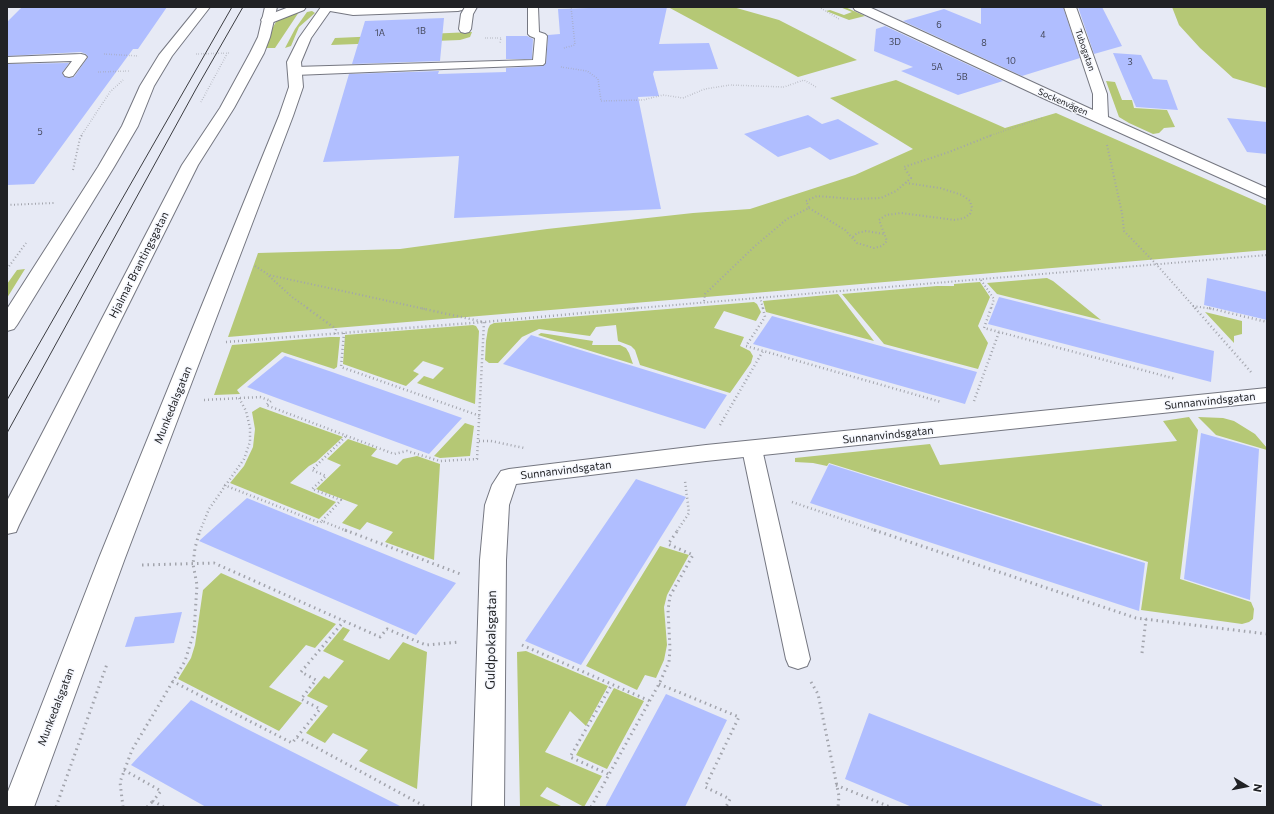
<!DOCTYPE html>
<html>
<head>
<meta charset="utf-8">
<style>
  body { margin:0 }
  #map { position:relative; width:1274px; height:814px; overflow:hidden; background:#e7eaf5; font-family:Commissioner,sans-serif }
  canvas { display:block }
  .frame { position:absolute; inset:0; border:8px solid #212225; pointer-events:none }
  .north { position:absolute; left:1226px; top:766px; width:40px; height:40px; -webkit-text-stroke:3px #f6f8fe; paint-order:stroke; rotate:100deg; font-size:11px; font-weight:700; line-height:16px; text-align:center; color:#212225 }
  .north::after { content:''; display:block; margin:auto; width:14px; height:18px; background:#212225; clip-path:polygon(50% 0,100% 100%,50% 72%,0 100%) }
</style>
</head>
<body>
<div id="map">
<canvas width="1274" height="814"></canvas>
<div class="frame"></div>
<div class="north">N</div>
</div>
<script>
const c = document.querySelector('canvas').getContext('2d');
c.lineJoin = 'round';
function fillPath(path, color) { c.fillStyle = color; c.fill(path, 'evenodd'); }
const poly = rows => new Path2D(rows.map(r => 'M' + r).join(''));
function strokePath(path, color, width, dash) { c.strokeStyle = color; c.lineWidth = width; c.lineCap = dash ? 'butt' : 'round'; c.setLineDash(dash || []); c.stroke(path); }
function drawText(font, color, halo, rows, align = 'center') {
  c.font = font + ' Commissioner,sans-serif'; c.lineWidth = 3; c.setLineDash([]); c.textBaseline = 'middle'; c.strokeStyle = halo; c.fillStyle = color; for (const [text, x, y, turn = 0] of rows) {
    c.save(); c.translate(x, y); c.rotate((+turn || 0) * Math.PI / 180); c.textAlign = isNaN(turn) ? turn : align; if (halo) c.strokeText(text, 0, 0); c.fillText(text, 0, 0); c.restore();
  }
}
const green = poly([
  [668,7,733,7,779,20,857,60,798,77],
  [840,7,845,7,865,16,849,20,826,11,830,10,844,15,852,12],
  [1172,7,1267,7,1267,88,1233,78,1200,48,1179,25],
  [312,11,315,13,299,27,291,46,285,48,295,29,307,12],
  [299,12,275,48,266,48,272,29,278,18],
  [472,32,470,37,460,40,331,45,335,38],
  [896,80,1005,128,1056,113,1267,206,1267,250,228,337,258,253,400,249,547,229,693,213,750,209,855,175,913,149,830,98],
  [1106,81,1115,82,1122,100,1132,100,1134,108,1167,110,1175,127,1164,128,1159,133,1153,134,1129,123,1119,117],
  [25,269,7,298,7,284,17,270],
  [1047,278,1053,281,1101,320,997,294,987,283],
  [980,282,990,297,978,326,988,343,978,369,884,344,842,294,937,286,954,286,954,284],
  [838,294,874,341,766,312,763,301],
  [754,302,757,304,761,312,756,321,724,311,714,328,744,337,740,346,750,351,753,356,751,363,730,393,640,365,635,350,631,346,618,341,616,325,596,327,590,336,539,329,522,337,498,363,489,363,485,360,486,341,488,329,490,325,494,323],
  [1205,312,1242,321,1242,334,1234,336,1234,343],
  [473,325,476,326,479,331,475,404,417,383,424,376,433,379,444,368,423,361,413,371,419,374,406,386,343,364,345,335],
  [541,333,593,341,592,345,620,345,626,348,629,353,633,364,538,335],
  [330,337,340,337,337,367,334,369,282,352,237,390,240,394,214,395,232,345],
  [260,407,343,437,316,462,309,466,290,483,336,502,319,519,230,483,244,466,253,447,255,429,252,412],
  [1189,417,1198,430,1180,579,1251,602,1254,609,1253,619,1249,622,1242,624,1141,610,1148,562,829,463,827,466,813,463,795,462,795,458,930,444,940,465,1177,441,1163,421],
  [1198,417,1223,418,1234,421,1255,434,1267,448,1267,450,1216,435],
  [465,423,474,426,470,456,440,458,434,456],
  [348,439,377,449,371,456,397,465,403,459,417,456,440,464,434,560,385,542,393,532,367,522,360,530,342,523,358,505,316,489,341,465,327,459],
  [660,546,689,555,667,595,664,607,667,645,664,660,656,678,645,675,637,690,586,666],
  [221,573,336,624,315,648,306,645,269,687,302,703,279,731,178,679,191,658,195,645,203,590],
  [343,627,350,630,343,640,389,660,403,642,427,652,417,789,359,761,368,750,333,733,325,743,306,733,328,706,307,696,324,676,329,679,344,661,323,651],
  [526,651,608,686,586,726,570,711,545,752,602,776,584,807,547,787,540,796,563,807,520,807,517,652],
  [614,688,644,701,607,769,576,755]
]);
const building = poly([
  [22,7,167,7,138,49,133,49,34,184,7,185,7,64,69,63,62,73,65,77,69,78,74,77,88,57,86,54,81,52,7,56,7,22],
  [619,7,667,7,659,44,709,43,718,69,654,71,653,74,659,96,638,97,661,209,454,218,459,156,323,162,349,74,439,71,438,74,506,72,506,68,543,66,546,63,548,35,560,34,558,9],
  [981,7,1063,7,1080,58,1022,76,903,21,944,9,981,24],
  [1078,7,1102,7,1122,46,1094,54],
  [444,18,440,61,352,64,365,21],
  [885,26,1003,81,958,95,901,71,913,67,874,51,876,29],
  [506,36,527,36,533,39,532,59,506,59],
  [1113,53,1141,55,1153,79,1167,80,1178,110,1136,107],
  [808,115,822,124,838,119,879,144,830,160,810,147,778,157,744,134],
  [1227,118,1267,122,1267,154,1247,152],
  [1207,278,1267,292,1267,320,1204,305],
  [999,297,1214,351,1211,382,988,324],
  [772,316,877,345,977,372,965,404,753,344],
  [531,335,633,366,727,395,705,429,503,364],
  [285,356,332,372,462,418,429,454,247,387],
  [1201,433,1259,449,1250,600,1184,579],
  [829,464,1145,563,1139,611,810,503],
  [636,479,686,497,581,665,525,641],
  [247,498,404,562,456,583,416,635,199,541],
  [182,612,174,643,125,647,135,617],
  [666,694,727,720,685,807,605,807],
  [191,700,247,729,402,807,206,807,131,765],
  [869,713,1102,805,1102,807,912,807,845,779]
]);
const pathFar3 = poly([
  [819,7,839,19],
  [485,38,501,38,500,43],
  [564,48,575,45,571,7],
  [104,54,139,56],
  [196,54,231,53],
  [561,67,587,71,598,79,601,101,643,100,663,95,683,98,705,89,730,85,784,87,804,80,816,87],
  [98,72,129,71],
  [201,102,227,54],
  [81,136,110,92,123,80],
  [989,136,1042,118]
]);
const pathFar2 = poly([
  [1107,145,1122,213,1124,231,1156,264,1196,309],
  [73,170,80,138,82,135],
  [7,205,54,203],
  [809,208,845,230,857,243,874,248,882,246,887,241,879,220,886,215,901,213,955,220,964,218,970,214,972,208,970,201,962,195,940,188,906,183],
  [853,237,857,233,866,231,884,234],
  [255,266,269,275,425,309],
  [7,269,26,243],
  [269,276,292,297,309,309],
  [981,280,994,299,991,309],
  [760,297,763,309],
  [704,301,705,294,755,246,787,219,809,208,806,201,817,196,854,199,881,198,896,191,911,178,904,167,949,152,992,135],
  [1193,306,1213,309],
  [627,309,1267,255]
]);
const pathFar1 = poly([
  [307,308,336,329,335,334],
  [763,308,765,317,746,346,941,402],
  [991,308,984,328,1176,379],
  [1195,308,1251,372],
  [1209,308,1267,322],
  [344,333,341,367,480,416],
  [226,342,484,322,638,308],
  [204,400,260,397,271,401,266,405,394,454,407,451,440,461,477,459,484,322,420,308],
  [974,401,999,332],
  [720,425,763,351],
  [479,441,491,441,524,448],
  [224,485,320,523,322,521,347,531],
  [792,502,877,531],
  [322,521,341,500,312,489,326,476,312,470,347,435],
  [200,531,209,509,244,459,250,442,250,428,246,411,239,398],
  [677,531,689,513,685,481]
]);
const path = poly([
  [345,530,463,575],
  [874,530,1136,618,1267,634],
  [142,565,214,563,380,637,387,629,426,645,460,642],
  [522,645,650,701],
  [1142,653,1146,619],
  [172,681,292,743,297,737,426,807],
  [811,682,818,694,839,796,838,807],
  [659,684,739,717,705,787,730,799,726,807],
  [297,737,320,709,301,699,316,680,301,672,344,621],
  [124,770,161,791,153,801,164,807],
  [608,774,570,757,612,684],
  [836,785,890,807],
  [56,807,107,664],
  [123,807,120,782,132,750,185,661,194,632,197,585,193,564,195,548,200,530],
  [147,807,153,801],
  [591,807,659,684,669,662,670,649,668,610,670,596,693,555,668,544,678,530]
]);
const lane = poly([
  [528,7,538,7,539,32,545,34,547,36,545,63,543,65,295,75,291,74,289,71,291,68,295,67,533,60,535,38,530,36,528,34,528,7],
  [81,54,85,55,87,57,73,76,69,77,65,76,63,73,72,61,7,63,7,57,81,54],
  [752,442,759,444,762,449,810,659,807,666,798,669,789,666,786,659,742,449,745,444,752,442]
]);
const street = poly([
  [289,7,306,7,304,10,271,23,267,24,263,23,261,20,263,17,289,7],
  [321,7,464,7,462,10,458,11,353,15,330,11,311,38,301,62,303,87,293,116,125,558,34,807,7,807,7,794,99,558,279,116,289,87,287,62,299,38,321,7],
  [465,7,477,7,473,14,471,29,469,32,465,33,461,32,459,29,461,14,465,7],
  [853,7,869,7,1093,110,1093,94,1064,7,1076,7,1107,94,1108,117,1267,188,1267,199,1045,99,855,10,853,7],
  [1267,388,1267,402,706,461,516,484,509,505,506,560,504,807,472,807,480,560,485,505,492,485,501,471,509,469,706,445,1267,388]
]);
const secondary = poly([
  [198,7,210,7,172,56,154,86,138,126,114,167,17,325,14,329,7,331,7,309,98,167,122,126,140,86,159,55,198,7],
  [265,7,277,7,270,37,264,53,234,108,198,165,19,525,16,532,7,534,7,501,182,165,220,108,250,53,258,37,265,7]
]);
const tram = poly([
  [7,400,232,7],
  [7,433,196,89,243,7]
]);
const numberNames = [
  ["6",939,25],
  ["1B",421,31],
  ["1A",380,33],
  ["4",1043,35],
  ["3D",895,42],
  ["8",984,43],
  ["10",1011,61],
  ["3",1130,62],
  ["5A",937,67],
  ["5B",962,77],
  ["5",40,132]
];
const farStreetnames = [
  ["Tubogatan",1085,50,71],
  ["Sockenvägen",1063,102,24]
];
const streetNames = [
  ["Hjalmar Brantingsgatan",139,265,-63],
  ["Sunnanvindsgatan",1210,401,-6],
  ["Munkedalsgatan",173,405,-68],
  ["Sunnanvindsgatan",888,435,-6],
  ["Sunnanvindsgatan",566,470,-7],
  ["Munkedalsgatan",56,707,-69]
];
const nearStreetnames = [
  ["Guldpokalsgatan",491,640,-89]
];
fillPath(green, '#b5c875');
fillPath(building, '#b0beff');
strokePath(lane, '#757781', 2);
strokePath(street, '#757781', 2);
strokePath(secondary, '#757781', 2);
strokePath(pathFar3, '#a2a4ac', 1.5, [0.5, 2]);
strokePath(pathFar2, '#a2a4ac', 2, [1, 2.5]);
strokePath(pathFar1, '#a2a4ac', 2.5, [1, 3]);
strokePath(path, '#a2a4ac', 3, [1.5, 4]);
fillPath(lane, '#fff');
fillPath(street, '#fff');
fillPath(secondary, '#fff');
strokePath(tram, '#3b3c41', 1);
drawText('9px', '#45495c', null, numberNames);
drawText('9px', '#212225', '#f6f8fe', farStreetnames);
drawText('11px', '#212225', '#f6f8fe', streetNames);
drawText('13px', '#212225', '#f6f8fe', nearStreetnames);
</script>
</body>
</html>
